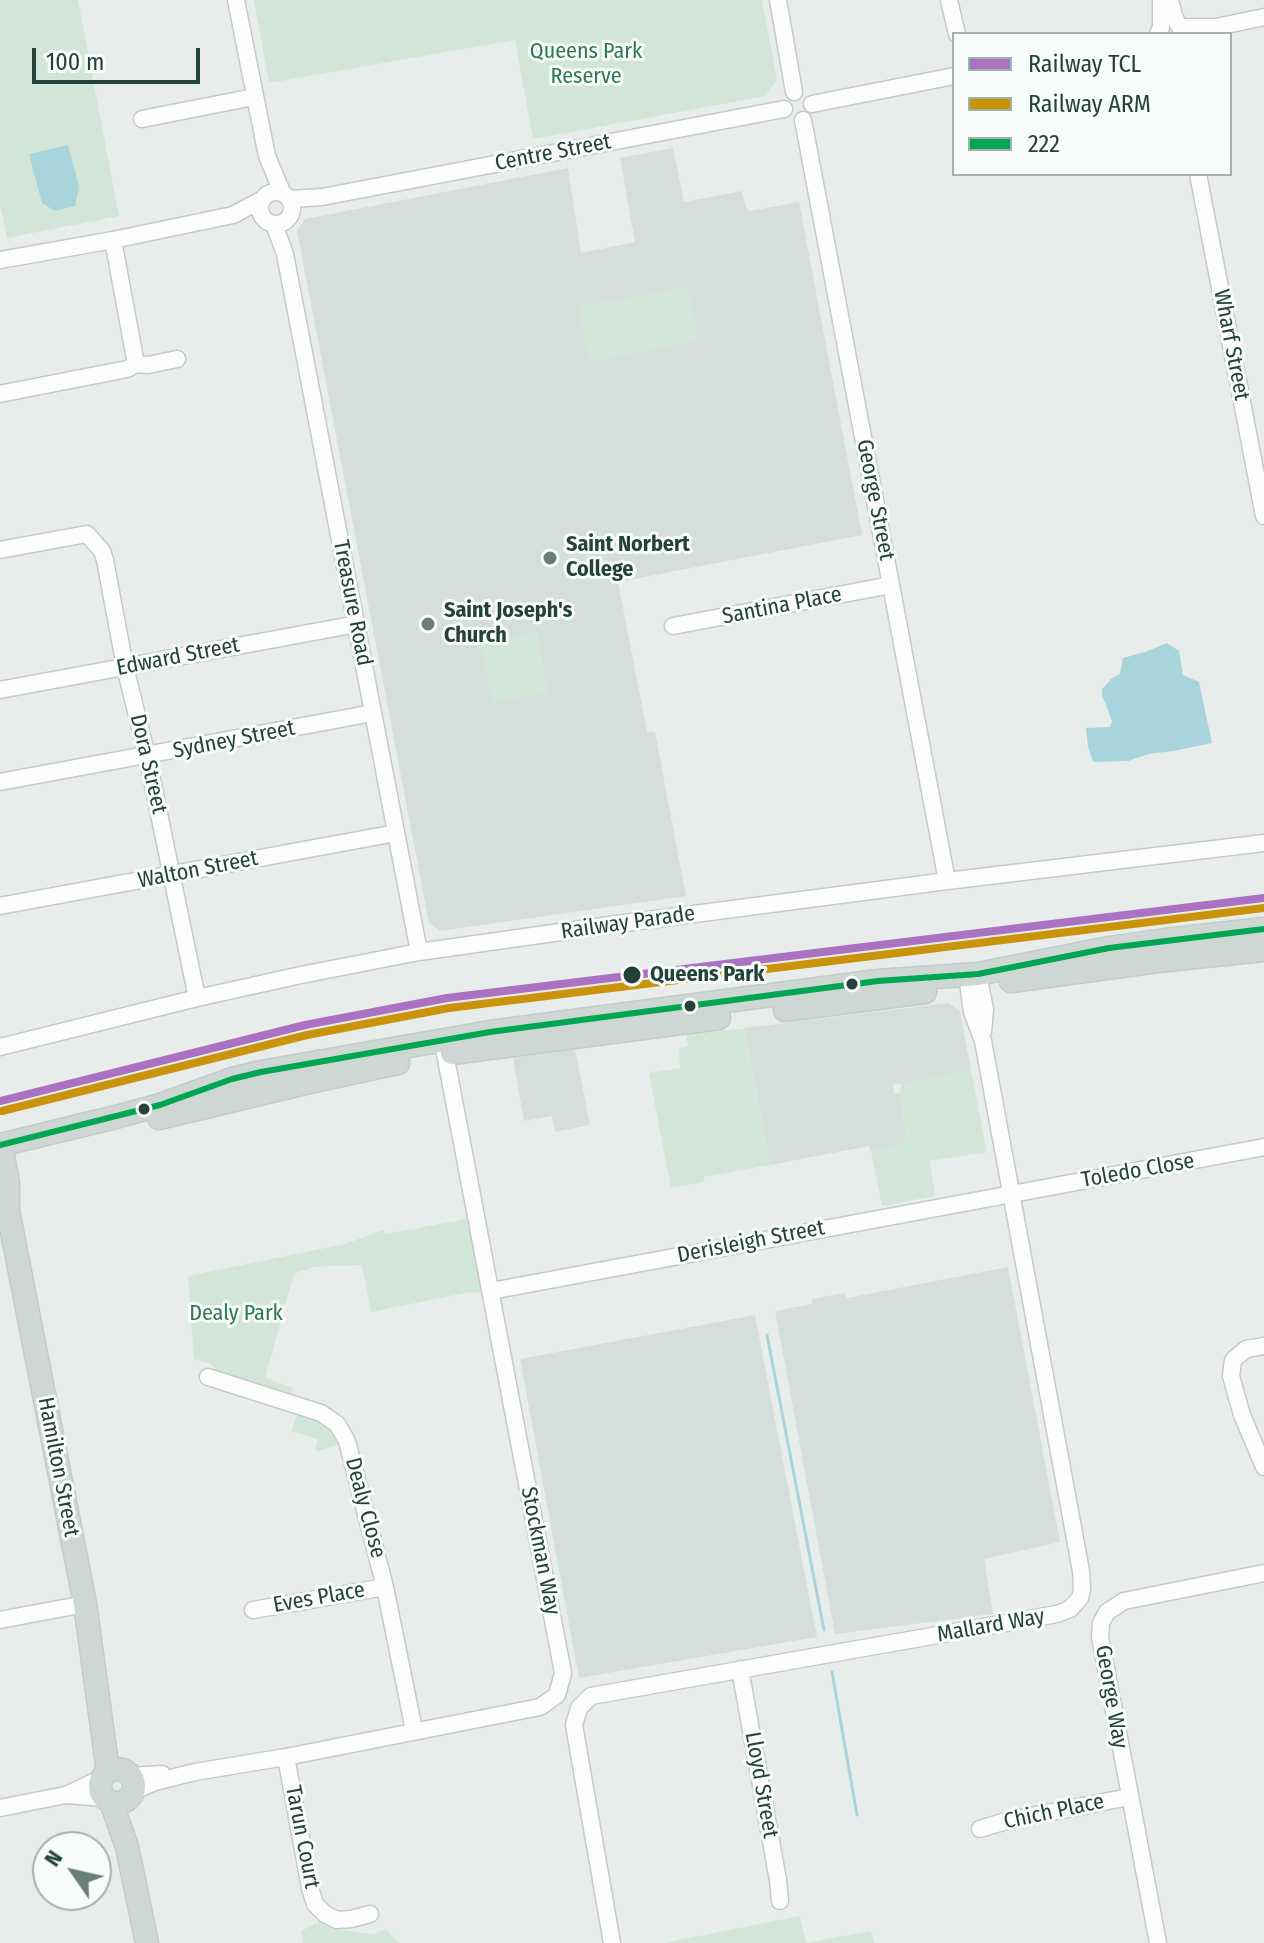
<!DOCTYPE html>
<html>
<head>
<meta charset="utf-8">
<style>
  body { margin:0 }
  #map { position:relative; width:1264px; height:1943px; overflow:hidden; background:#e8edeb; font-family:"Fira Sans Condensed",sans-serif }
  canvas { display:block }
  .legend { position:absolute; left:952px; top:32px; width:280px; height:144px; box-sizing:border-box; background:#f7fbf9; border:2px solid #a3b1ad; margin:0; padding:10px 14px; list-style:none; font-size:24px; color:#24423a }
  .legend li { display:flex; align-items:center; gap:16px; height:40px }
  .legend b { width:40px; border:2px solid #a3b1ad }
  .north { position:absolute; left:32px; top:1831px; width:80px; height:80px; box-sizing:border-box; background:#f7fbf9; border:2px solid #a3b1ad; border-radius:50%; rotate:304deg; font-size:22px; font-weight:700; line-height:32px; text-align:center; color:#24423a }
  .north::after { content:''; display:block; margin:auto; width:28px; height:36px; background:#697e78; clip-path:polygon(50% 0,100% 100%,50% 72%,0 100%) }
  .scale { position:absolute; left:32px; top:48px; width:168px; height:36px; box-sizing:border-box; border:4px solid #24423a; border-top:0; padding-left:10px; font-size:24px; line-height:28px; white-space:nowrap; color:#24423a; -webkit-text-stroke:6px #f7fbf9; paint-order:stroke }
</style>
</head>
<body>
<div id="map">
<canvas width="1264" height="1943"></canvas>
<ul class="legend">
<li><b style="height:10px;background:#ab72c2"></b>Railway TCL</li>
<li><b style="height:10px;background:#c9940c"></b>Railway ARM</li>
<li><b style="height:10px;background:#00a651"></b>222</li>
</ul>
<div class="north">N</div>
<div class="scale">100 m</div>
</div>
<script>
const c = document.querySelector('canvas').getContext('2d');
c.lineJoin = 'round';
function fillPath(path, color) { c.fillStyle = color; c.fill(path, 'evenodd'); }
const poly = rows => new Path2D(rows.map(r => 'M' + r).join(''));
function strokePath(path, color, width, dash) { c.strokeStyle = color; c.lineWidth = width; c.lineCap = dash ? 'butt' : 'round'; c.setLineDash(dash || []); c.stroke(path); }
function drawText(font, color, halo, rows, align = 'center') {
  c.font = font + ' "Fira Sans Condensed",sans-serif'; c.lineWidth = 6; c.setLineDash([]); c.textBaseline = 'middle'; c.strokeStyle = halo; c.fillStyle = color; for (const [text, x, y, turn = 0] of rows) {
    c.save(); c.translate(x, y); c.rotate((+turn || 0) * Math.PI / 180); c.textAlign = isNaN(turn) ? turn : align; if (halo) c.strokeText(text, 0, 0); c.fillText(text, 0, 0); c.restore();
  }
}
const built = poly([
  [673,148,684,202,742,191,746,208,750,211,799,202,862,535,618,582,647,732,655,732,686,896,440,931,429,923,297,231,305,219,568,168,581,253,635,242,620,158],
  [948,1003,960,1011,971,1071,893,1085,894,1094,900,1093,907,1139,903,1145,871,1151,869,1146,770,1165,744,1028],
  [575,1049,590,1125,555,1132,552,1116,524,1121,513,1058],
  [1008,1267,1060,1542,984,1559,993,1614,835,1634,775,1311,812,1304,812,1299,845,1293,847,1298],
  [755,1315,817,1637,579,1678,520,1359]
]);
const green = poly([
  [0,0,78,0,119,216,7,238,0,204],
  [254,0,762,0,777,79,766,96,533,139,515,40,269,83],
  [688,287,698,341,589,362,578,307],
  [537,632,548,692,492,702,480,643],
  [744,1029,770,1165,704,1177,704,1182,671,1188,649,1073,680,1068,679,1049,688,1046,686,1033],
  [971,1071,987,1152,930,1161,935,1196,882,1206,871,1151,903,1145,903,1139,907,1138,900,1093,902,1083],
  [467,1219,482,1291,480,1293,470,1292,371,1312,362,1265,315,1267,294,1273,265,1378,293,1388,290,1397,225,1377,209,1363,194,1359,188,1276,345,1244,383,1230,385,1234],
  [299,1414,315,1419,326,1426,334,1435,338,1444,317,1452,315,1448,318,1439,291,1431,297,1415],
  [800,1916,806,1943,871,1931,874,1943,664,1943],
  [321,1921,332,1929,373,1934,386,1929,399,1943,303,1943,301,1931]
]);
const water = poly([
  [68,145,79,187,75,206,55,211,42,203,29,154],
  [1167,643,1179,651,1183,675,1199,682,1212,743,1173,751,1149,754,1128,761,1093,762,1088,747,1086,728,1110,727,1112,721,1102,695,1102,689,1111,679,1120,674,1123,658,1145,652]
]);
const stream = poly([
  [767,1335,824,1630],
  [832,1672,857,1815]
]);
const minor = poly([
  [236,0,267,156,282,192],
  [778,0,794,92],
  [949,0,957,34],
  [1170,0,1174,16,1183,34],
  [1180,27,1216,27,1264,17],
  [1158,34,1161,27,1161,0],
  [812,104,954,76],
  [142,119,254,97],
  [803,120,947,881],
  [1198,174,1264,516],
  '260 208a16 16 0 1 1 32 0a16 16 0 1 1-32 0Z',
  [290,199,322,197,784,109],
  [274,224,285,254,419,952],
  [113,240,136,364],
  [0,260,113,240,233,215,263,199],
  [0,394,127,369,136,364,148,365,177,359],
  [0,550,87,534,102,551,105,560,125,667,147,756,197,998],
  [673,626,891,585],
  [0,690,357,624],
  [0,782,373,713],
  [0,906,396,833],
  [978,974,985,1009,983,1032],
  [0,1047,197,998,301,975,419,952,610,925,947,881,1264,843],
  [491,1291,1264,1147],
  [1264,1346,1246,1349,1233,1360,1231,1376,1242,1415,1264,1467],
  [208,1377,321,1413,337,1424,347,1441,385,1587,414,1730],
  [253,1610,385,1587],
  [0,1620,85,1604],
  [740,1669,778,1880,780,1901],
  [286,1757,310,1888,315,1904,325,1914,337,1920,351,1919,370,1914],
  [131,1776,162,1774],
  [134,1791,155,1782,195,1772,286,1757,540,1707,557,1695,563,1673,443,1043],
  [67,1795,104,1798],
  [0,1808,66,1795,102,1778],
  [980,1829,1006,1821,1129,1797],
  [612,1943,574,1725,579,1708,591,1696,1057,1614,1070,1609,1080,1598,1082,1589,1081,1571,983,1041,972,1012,967,975],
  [1158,1943,1100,1637,1101,1623,1107,1612,1124,1601,1264,1573]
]);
const major = poly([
  [1011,981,1158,961,1264,950],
  [785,1010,925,992],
  [452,1053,719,1018],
  [159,1118,314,1081,398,1063],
  [0,1145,116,1117,160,1105,232,1079,261,1072,490,1032,878,981,978,974,1109,948,1165,940,1264,929],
  [1,1145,8,1183,8,1210],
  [0,1193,8,1211,85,1604,108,1771],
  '100 1786a17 17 0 1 1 34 0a17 17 0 1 1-34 0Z',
  [111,1802,127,1847,147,1943]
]);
const bus1 = poly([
  [0,1145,160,1105,232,1079,261,1072,490,1032,878,981,978,974,1109,948,1264,929]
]);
const rail1 = poly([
  [0,1101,305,1025,447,998,1264,898]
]);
const rail2 = poly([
  [2,1111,307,1035,449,1008,1264,908]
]);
const markers = [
  [550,558,8,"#697e78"],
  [428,624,8,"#697e78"],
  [632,975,10,"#24423a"],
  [852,984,7,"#24423a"],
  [690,1006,7,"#24423a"],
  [144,1109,7,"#24423a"]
];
const parkNames = [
  ["Queens Park",586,52],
  ["Reserve",586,77],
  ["Dealy Park",236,1314]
];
const streetNames = [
  ["Centre Street",553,153,-11],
  ["Wharf Street",1231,345,79],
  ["George Street",875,500,79],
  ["Treasure Road",352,603,79],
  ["Santina Place",782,606,-11],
  ["Edward Street",178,657,-11],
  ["Sydney Street",234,740,-11],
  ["Dora Street",148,764,77],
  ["Walton Street",198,870,-11],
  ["Railway Parade",628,923,-8],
  ["Toledo Close",1138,1171,-10],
  ["Derisleigh Street",751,1242,-11],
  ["Hamilton Street",58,1467,79],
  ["Dealy Close",365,1508,75],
  ["Stockman Way",540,1551,79],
  ["Eves Place",319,1598,-10],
  ["Mallard Way",991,1626,-10],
  ["George Way",1111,1697,80],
  ["Lloyd Street",761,1785,80],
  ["Chich Place",1054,1812,-12],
  ["Tarun Court",302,1837,79]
];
const poiNames = [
  ["Saint Norbert",566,545],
  ["College",566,570],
  ["Saint Joseph's",444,611],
  ["Church",444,636]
];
const stopNames = [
  ["Queens Park",650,975]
];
fillPath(built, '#d6dedb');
fillPath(green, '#d1e6d8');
fillPath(water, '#a9d4db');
strokePath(stream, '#a9d4db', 3);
strokePath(minor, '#c5cac8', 19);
strokePath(major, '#c3ccc9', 25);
strokePath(minor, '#fcfcfc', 16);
strokePath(major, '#cfd7d5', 22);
strokePath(bus1, '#00a651', 6);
strokePath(rail1, '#ab72c2', 8);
strokePath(rail2, '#c9940c', 8);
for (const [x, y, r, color] of markers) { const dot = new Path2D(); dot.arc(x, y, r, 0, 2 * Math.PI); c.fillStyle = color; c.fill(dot); strokePath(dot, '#f7fbf9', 3); }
drawText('22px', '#2d7a4b', '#f7fbf9', parkNames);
drawText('22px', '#24423a', '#f7fbf9', streetNames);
drawText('bold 22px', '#24423a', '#f7fbf9', poiNames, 'left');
drawText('bold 22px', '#24423a', '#f7fbf9', stopNames, 'left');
</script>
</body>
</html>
